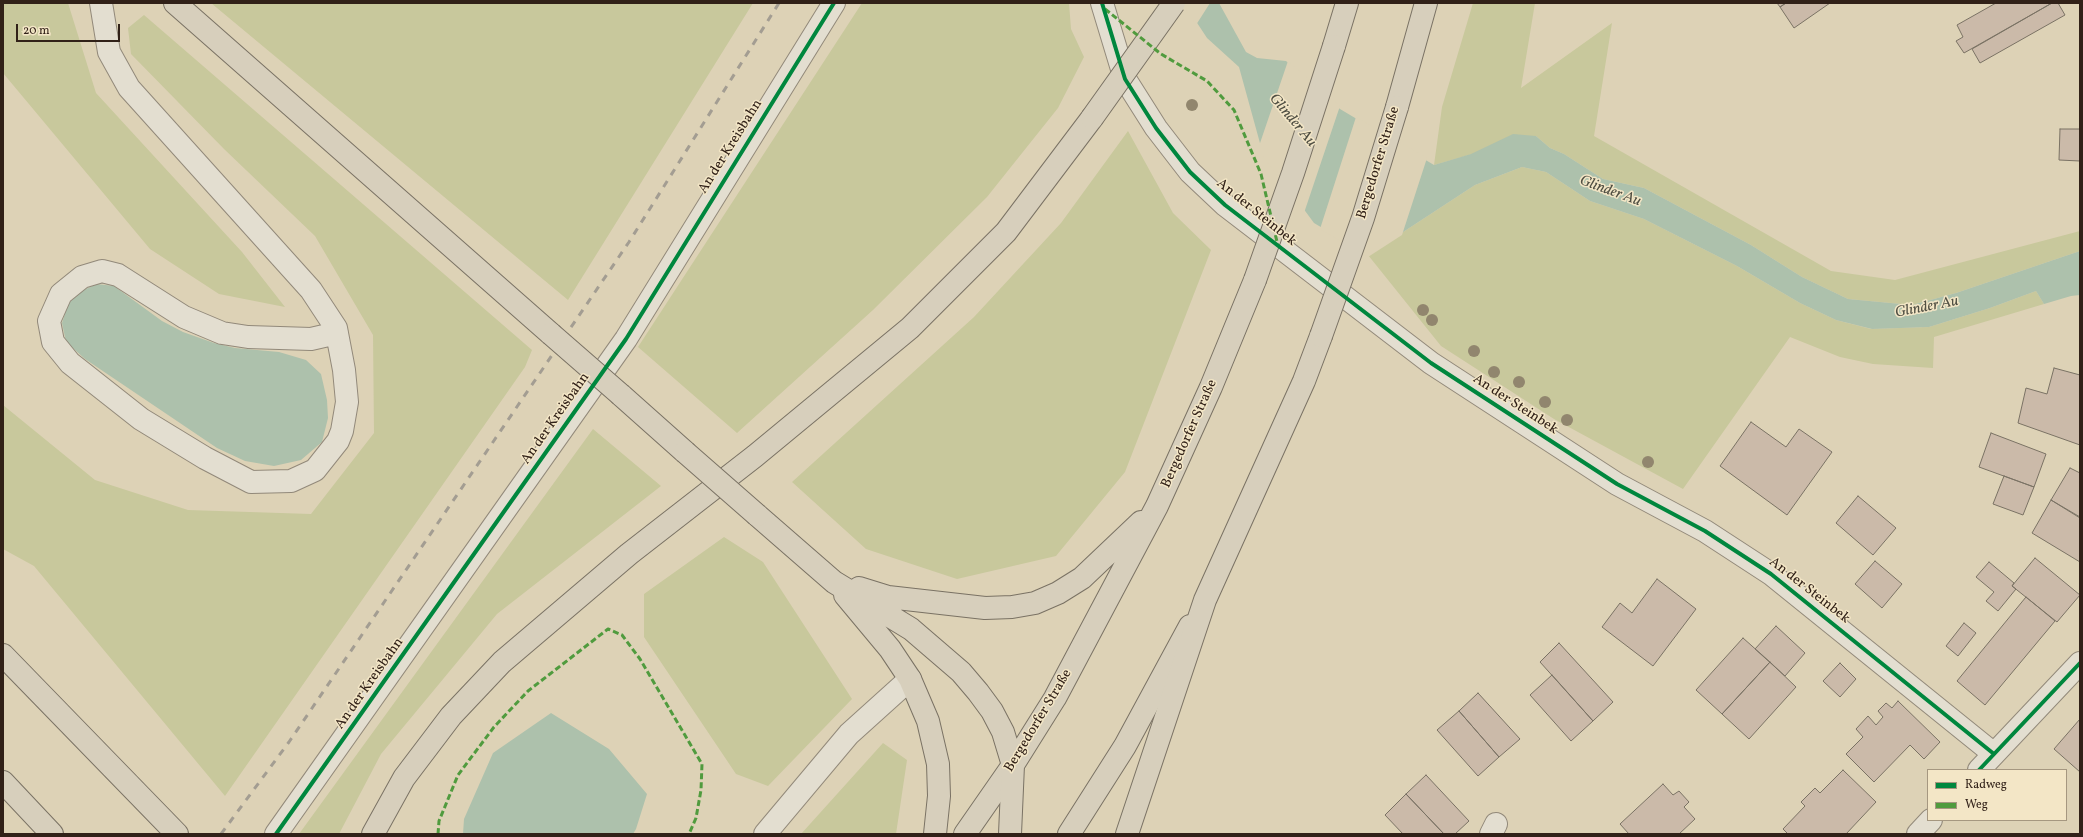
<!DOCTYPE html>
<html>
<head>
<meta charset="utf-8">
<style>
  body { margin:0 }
  #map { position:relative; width:2083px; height:837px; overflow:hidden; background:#ddd2b6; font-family:Vollkorn,serif }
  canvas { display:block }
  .frame { position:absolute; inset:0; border:4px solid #312118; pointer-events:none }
  .legend { position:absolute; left:1927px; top:769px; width:140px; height:52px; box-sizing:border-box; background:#f3e6c6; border:1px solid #a59780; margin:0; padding:5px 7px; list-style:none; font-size:12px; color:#312118 }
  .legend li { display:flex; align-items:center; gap:8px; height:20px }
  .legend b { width:20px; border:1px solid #a59780 }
  .scale { position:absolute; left:16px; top:24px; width:104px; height:18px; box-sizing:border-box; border:2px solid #312118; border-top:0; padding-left:5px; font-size:12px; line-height:14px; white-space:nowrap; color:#312118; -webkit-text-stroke:3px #f3e6c6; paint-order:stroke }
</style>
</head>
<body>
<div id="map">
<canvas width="2083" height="837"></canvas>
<div class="frame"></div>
<ul class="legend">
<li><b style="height:5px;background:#00873e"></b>Radweg</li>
<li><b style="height:5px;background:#509b3e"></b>Weg</li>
</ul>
<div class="scale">20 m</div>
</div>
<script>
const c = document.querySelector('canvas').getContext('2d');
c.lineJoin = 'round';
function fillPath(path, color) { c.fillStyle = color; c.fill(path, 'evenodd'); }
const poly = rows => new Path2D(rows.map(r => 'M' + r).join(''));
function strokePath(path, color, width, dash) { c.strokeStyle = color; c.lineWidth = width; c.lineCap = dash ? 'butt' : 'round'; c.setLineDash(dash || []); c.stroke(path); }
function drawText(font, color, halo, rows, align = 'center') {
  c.font = font + ' Vollkorn,serif'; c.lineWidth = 3; c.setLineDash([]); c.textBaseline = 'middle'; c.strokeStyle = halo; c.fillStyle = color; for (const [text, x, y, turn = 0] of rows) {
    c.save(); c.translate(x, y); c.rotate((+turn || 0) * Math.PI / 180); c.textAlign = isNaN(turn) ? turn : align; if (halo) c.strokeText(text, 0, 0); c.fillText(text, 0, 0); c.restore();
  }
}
const green = poly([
  [3,3,68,3,96,93,242,252,285,307,219,294,150,249,3,73],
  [211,3,753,3,568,300],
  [862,3,1069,3,1071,29,1084,57,1058,108,987,197,873,310,737,433,638,347],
  [1473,3,1535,3,1521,88,1612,23,1594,136,1831,271,1895,280,2080,231,2080,251,1956,293,1912,305,1848,299,1802,277,1751,245,1644,188,1603,179,1564,154,1550,148,1536,136,1434,165,1442,107],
  [144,15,532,350,525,367,225,796,34,566,3,549,3,405,95,480,188,510,311,514,374,433,373,335,315,236,224,149,131,54,128,28],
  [1128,131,1173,213,1211,250,1125,472,1056,556,957,579,866,549,792,482,974,317,1061,223],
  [1522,167,1546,172,1590,201,1644,219,1737,266,1800,303,1836,320,1871,329,1929,327,1990,308,2036,291,2044,304,1934,337,1933,368,1873,364,1840,357,1790,337,1683,489,1554,419,1441,346,1368,255,1475,185],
  [593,429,661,486,497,614,381,754,339,834,299,834],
  [724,537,763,562,852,699,768,786,736,774,644,637,644,594],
  [883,743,907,760,896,834,801,834]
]);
const water = poly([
  [1184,3,1219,3,1246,52,1257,58,1286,61,1340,109,1434,165,1471,154,1513,134,1536,136,1550,148,1564,154,1603,179,1644,188,1751,245,1802,277,1848,299,1912,305,1956,293,2080,251,2080,295,2071,296,2044,304,2036,291,1990,308,1929,327,1872,329,1836,320,1800,303,1737,266,1644,219,1590,201,1546,172,1522,167,1475,185,1368,255,1314,223,1263,154,1239,67,1207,38],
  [97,284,114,286,162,321,183,332,214,343,235,348,279,352,306,360,321,374,327,400,328,418,322,442,301,460,274,466,245,461,217,448,85,359,66,342,62,323,68,304,81,291],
  [551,713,609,749,647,794,636,829,633,834,463,834,464,819,493,753]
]);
const pier = poly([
  [1182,3,1210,3,1196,25],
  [1288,61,1340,106,1304,213,1262,155,1259,146],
  [1356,117,1427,158,1402,235,1368,257,1320,229]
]);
const building = poly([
  [1777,3,1786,3,1780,7,1777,3],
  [1786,3,1830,3,1794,28,1780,7,1786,3],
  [1996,3,2052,3,1964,53,1956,41,1963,37,1957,25,1996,3],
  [2052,3,2058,3,2065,15,1980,63,1972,49,2052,3],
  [2060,129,2080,129,2080,161,2059,160,2060,129],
  [2054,368,2080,375,2080,445,2018,423,2026,388,2047,394,2054,368],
  [1751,422,1786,447,1799,429,1832,452,1787,515,1720,466,1751,422],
  [1991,433,2046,454,2034,487,1979,467,1991,433],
  [2070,468,2080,473,2080,517,2051,500,2070,468],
  [2004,476,2034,487,2023,515,1993,504,2004,476],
  [1858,496,1896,528,1873,555,1836,523,1858,496],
  [2051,500,2080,518,2080,562,2032,533,2051,500],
  [2035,558,2080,595,2057,622,2012,586,2035,558],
  [1875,561,1902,584,1882,608,1855,584,1875,561],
  [1989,562,2014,583,2012,586,2016,589,1998,611,1986,601,1994,592,1976,577,1989,562],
  [1657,579,1696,609,1653,666,1602,627,1620,603,1632,613,1657,579],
  [2026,597,2055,621,1985,705,1957,681,2026,597],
  [1964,623,1976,633,1958,656,1946,646,1964,623],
  [1776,626,1805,653,1785,676,1755,649,1776,626],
  [1743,638,1770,662,1722,714,1696,690,1743,638],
  [1559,643,1613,702,1593,721,1540,662,1559,643],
  [1770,662,1796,687,1749,739,1722,714,1770,662],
  [1840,663,1856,679,1840,697,1823,681,1840,663],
  [1552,675,1593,721,1571,741,1530,695,1552,675],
  [1478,693,1520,739,1499,757,1459,711,1478,693],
  [1898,701,1940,742,1924,759,1910,745,1874,782,1846,754,1863,737,1856,729,1868,716,1876,725,1883,717,1878,711,1886,703,1892,708,1898,701],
  [1459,711,1499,757,1478,776,1437,730,1459,711],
  [2080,719,2080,772,2054,749,2080,719],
  [1843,770,1876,802,1846,834,1788,834,1783,829,1805,806,1801,802,1815,788,1820,793,1843,770],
  [1426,775,1469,821,1455,834,1444,834,1406,794,1426,775],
  [1663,784,1673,795,1679,791,1689,802,1684,807,1695,819,1679,834,1629,834,1620,824,1663,784],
  [1406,794,1444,834,1403,834,1385,815,1406,794]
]);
const minor = poly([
  [101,3,109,52,129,88,311,290,336,328,344,370,347,402,342,431,338,441,315,470,291,481,251,482,205,458,141,419,70,363,53,342,49,321,61,294,82,277,102,271,118,275,184,317,222,333,248,337,311,339,337,333],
  [1102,3,1125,79,1156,128,1190,172,1225,205,1431,363,1617,484,1705,531,1771,574,1994,754],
  [1979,770,2080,663],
  [276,834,626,339,834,3],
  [765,834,849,734,910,679],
  [1491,834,1496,824],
  [1918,834,1931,820]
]);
const major = poly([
  [965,834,1013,765],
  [1069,834,1125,746,1190,626]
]);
const highway = poly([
  [175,3,551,334],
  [1334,46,1347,3],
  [1397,107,1426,3],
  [621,395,685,452],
  [757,515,834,582,911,629,961,672,978,692,992,711,1003,732,1013,765,1010,834],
  [859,588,888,597,985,608,1012,607,1035,603,1058,593,1082,578,1141,522],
  [845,595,890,649,910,679,928,721,938,764,939,796,935,834],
  [3,655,177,834],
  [1013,765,1055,698,1157,506,1211,387,1255,280],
  [3,782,52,834],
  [373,834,404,778,451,716,502,662,629,554,755,456,910,328,1006,232,1092,118],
  [1127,834,1205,600,1304,381,1321,336]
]);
const rail = poly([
  [221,834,289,742,629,242,779,3]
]);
const highwayBridge = poly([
  [1092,118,1174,3],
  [1255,280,1293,173,1334,46],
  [551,334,621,395],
  [1321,336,1363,218,1397,107],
  [685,452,757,515]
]);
const quiet = poly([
  [1105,9,1161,54,1207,81,1234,110,1261,174,1278,246],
  [438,834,439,821,458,775,494,727,528,691,608,629,622,635,640,659,702,764,701,790,696,818,689,834]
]);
const cycleway = poly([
  [1102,3,1125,79,1156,128,1190,172,1225,205,1431,363,1617,484,1705,531,1771,574,1994,754],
  [1979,770,2080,663],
  [276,834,626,339,834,3]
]);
const trees = [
  [1192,105],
  [1423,310],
  [1432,320],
  [1474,351],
  [1494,372],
  [1519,382],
  [1545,402],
  [1567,420],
  [1648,462]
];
const streetNames = [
  ["An der Kreisbahn",731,147,-58],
  ["Bergedorfer Straße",1379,163,-73],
  ["An der Steinbek",1256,213,39],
  ["An der Steinbek",1515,405,33],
  ["An der Kreisbahn",556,419,-55],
  ["Bergedorfer Straße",1190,434,-66],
  ["An der Steinbek",1809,591,38],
  ["An der Kreisbahn",370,684,-55],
  ["Bergedorfer Straße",1039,721,-59]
];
const waterNames = [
  ["Glinder Au",1292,121,50],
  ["Glinder Au",1610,192,20],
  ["Glinder Au",1927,308,-11]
];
fillPath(green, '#c8c89c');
fillPath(water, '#adc1ac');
fillPath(pier, '#ddd2b6');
fillPath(building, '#cbbaa9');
strokePath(building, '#7a7264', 1);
strokePath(minor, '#92897a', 24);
strokePath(major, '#7a7264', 24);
strokePath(highway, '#7a7264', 24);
strokePath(minor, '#e3ded0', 22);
strokePath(major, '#d7cfbc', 22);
strokePath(highway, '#d7cfbc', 22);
strokePath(rail, '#a39d92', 3, [7, 7]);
strokePath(highwayBridge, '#7a7264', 24, []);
strokePath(highwayBridge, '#d7cfbc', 22);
strokePath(quiet, '#509b3e', 3, [6, 3]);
strokePath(cycleway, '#00873e', 4);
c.fillStyle = '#91866e';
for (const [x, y] of trees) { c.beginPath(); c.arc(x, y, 6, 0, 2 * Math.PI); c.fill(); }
drawText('14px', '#312118', '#f3e6c6', streetNames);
drawText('italic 15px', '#504f43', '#f3e6c6', waterNames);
</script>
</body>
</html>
